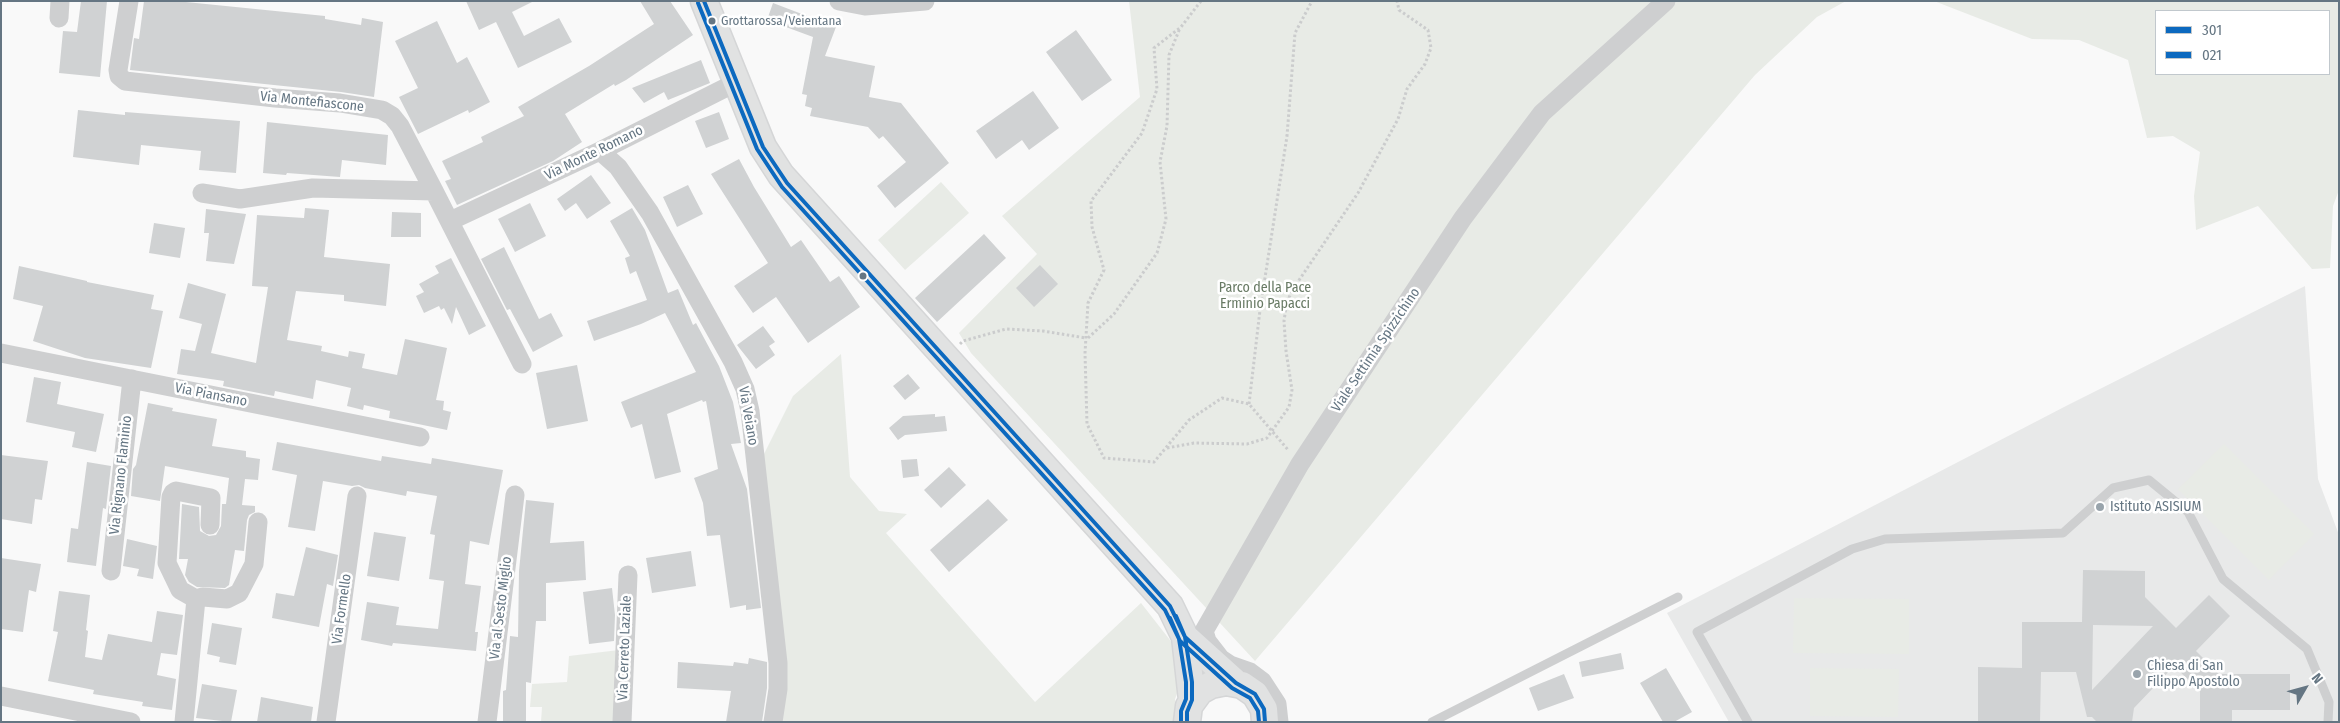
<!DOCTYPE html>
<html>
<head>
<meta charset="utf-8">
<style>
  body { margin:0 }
  #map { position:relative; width:2340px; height:723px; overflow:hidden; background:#f9f9f9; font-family:"Fira Sans Condensed",sans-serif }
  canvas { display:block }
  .frame { position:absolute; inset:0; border:2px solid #657683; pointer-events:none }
  .legend { position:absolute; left:2155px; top:10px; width:175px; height:65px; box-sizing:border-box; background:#fff; border:1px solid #c1c8cd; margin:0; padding:6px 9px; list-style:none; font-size:15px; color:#657683 }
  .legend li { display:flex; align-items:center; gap:10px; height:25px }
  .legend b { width:25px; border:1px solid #c1c8cd }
  .north { position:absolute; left:2280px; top:663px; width:50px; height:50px; -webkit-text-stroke:4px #fff; paint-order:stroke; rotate:52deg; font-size:14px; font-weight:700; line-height:20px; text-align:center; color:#657683 }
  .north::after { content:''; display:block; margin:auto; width:18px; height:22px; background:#657683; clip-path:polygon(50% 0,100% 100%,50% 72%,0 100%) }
</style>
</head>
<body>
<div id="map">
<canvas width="2340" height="723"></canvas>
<div class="frame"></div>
<ul class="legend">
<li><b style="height:6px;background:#0c69bf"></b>301</li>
<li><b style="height:6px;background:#0c69bf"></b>021</li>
</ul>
<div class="north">N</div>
</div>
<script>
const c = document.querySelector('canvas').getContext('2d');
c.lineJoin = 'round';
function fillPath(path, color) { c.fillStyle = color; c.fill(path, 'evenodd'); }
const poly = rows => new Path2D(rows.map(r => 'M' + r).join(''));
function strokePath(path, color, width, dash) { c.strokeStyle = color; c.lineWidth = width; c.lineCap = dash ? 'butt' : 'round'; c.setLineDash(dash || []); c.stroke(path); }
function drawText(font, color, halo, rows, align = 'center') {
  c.font = font + ' "Fira Sans Condensed",sans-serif'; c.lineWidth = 5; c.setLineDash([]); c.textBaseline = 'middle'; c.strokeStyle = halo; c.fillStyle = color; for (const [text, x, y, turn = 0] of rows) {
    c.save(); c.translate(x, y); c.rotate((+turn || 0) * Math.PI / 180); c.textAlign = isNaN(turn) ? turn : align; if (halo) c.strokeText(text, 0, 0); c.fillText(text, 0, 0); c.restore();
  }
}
const built = poly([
  [2305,286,2318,479,2339,535,2339,722,1729,722,1667,613,2066,406]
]);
const green = poly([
  [1129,1,1846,1,1817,17,1755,75,1255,661,971,353,959,333,1037,254,1002,216,1140,97],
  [1934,1,2339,1,2339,190,2333,206,2330,268,2312,269,2258,206,2196,230,2194,196,2200,152,2173,136,2147,138,2128,60,2079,40,2032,39],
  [2329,11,2329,74,2156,74,2156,11],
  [941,182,969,213,905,270,878,240],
  [841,354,850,477,879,511,907,514,886,533,1035,702,1141,603,1177,649,1184,675,1175,699,1175,722,779,722,763,456,793,396],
  [2224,444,2314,534,2269,580,2178,489],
  [1794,598,1909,599,1909,654,1793,653],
  [619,650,618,722,541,722,542,707,530,707,532,684,567,682,569,656],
  [1810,668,1899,669,1898,717,1810,716]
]);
const building = poly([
  [81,1,107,1,100,77,59,73,63,31,77,32],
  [144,1,176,1,325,16,325,19,361,25,362,18,383,22,374,97,341,92,130,70,134,38,139,39],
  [466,1,534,1,512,12,524,36,559,18,572,42,518,68,496,22,479,30],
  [640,1,670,1,693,35,626,80,615,86,614,84,565,114,582,142,553,161,457,205,445,181,451,179,442,161,483,142,481,137,524,116,518,107,589,66,654,24],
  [773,3,836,27,825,56,875,66,869,97,901,103,949,163,895,208,877,186,906,162,883,136,879,139,868,127,810,116,812,108,805,106,807,95,802,94,813,37,767,20],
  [437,21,457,63,467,57,490,102,469,113,468,110,418,134,399,97,418,88,395,41],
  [1076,30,1112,80,1082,101,1046,52],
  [701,60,710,83,705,85,668,100,664,92,644,103,632,88],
  [1033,91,1059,128,1029,150,1022,140,996,159,976,131],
  [78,110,125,115,125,112,240,121,236,173,199,170,201,151,141,145,139,165,73,157],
  [719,112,729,139,706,148,695,121],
  [267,122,388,135,386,165,342,160,340,177,287,173,286,175,263,173],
  [739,159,754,187,791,247,801,240,830,282,839,276,860,307,808,343,776,297,753,313,734,286,768,263,711,174],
  [591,175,611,203,587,219,576,203,565,211,557,199],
  [688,185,703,214,677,227,663,197],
  [530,203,546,236,515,252,498,219],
  [305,208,329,210,324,257,390,264,386,306,344,301,344,295,296,291,287,340,322,346,321,351,348,357,349,351,365,354,362,368,397,375,405,339,447,348,436,400,444,401,443,410,451,412,447,430,389,418,390,411,364,405,363,410,347,406,351,388,316,380,313,399,275,391,274,396,223,386,224,381,177,374,181,349,195,351,202,324,179,318,188,283,226,294,211,353,256,363,268,287,252,286,257,215,304,218],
  [632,208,645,230,668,293,678,289,693,325,696,323,719,366,733,402,741,443,731,444,747,489,761,608,746,610,746,605,730,608,720,535,707,536,703,503,694,478,718,469,706,401,703,402,702,400,667,414,681,472,655,479,642,424,631,428,621,402,696,372,665,313,641,324,594,341,587,321,647,300,636,271,630,274,625,258,630,256,610,221],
  [206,209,246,214,234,264,206,261,209,233,204,233],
  [392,212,421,213,421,237,391,237],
  [154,223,185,228,180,258,149,253],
  [984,234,1006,258,937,322,915,298],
  [504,247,539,319,551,313,563,336,533,352,510,309,507,310,481,259],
  [451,258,486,326,469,335,456,307,452,324,444,308,441,310,439,306,424,313,416,296,424,292,419,284,439,273,435,266],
  [1040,265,1058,284,1034,307,1016,288],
  [19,266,87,281,87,282,154,295,151,309,163,311,151,368,85,358,33,341,43,306,13,299],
  [763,326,775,342,769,346,775,355,756,369,737,345],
  [577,365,588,421,547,429,536,373],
  [908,374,920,388,905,400,893,386],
  [34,377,61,382,57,404,104,414,96,452,72,447,75,432,26,422],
  [148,403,173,408,172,411,217,419,212,446,246,451,246,457,260,459,258,480,245,479,242,505,255,506,255,512,249,515,247,520,244,551,235,550,229,585,225,588,197,587,189,582,185,575,188,559,179,559,182,504,199,507,200,531,209,536,216,535,221,526,222,504,226,504,229,478,165,466,160,501,131,496,133,469,136,465],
  [935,414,935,417,945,416,947,431,905,435,898,440,889,428,903,416],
  [277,442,381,461,382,456,431,464,432,458,503,470,489,545,470,541,465,584,481,586,475,632,478,632,476,651,393,643,392,646,361,640,367,602,399,607,396,625,438,629,444,581,429,579,435,535,430,534,437,496,407,491,406,496,365,488,359,485,352,486,323,481,315,531,288,527,297,475,272,470],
  [1,455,48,461,42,500,35,499,32,524,1,519],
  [917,459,919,476,903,478,901,460],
  [87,462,111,466,106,509,103,508,96,566,67,562,71,528,78,529],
  [949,467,966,485,941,508,924,490],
  [988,499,1008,520,949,572,930,550],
  [526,500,554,503,550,543,584,541,586,580,546,583,546,621,536,621,531,683,526,682,526,722,503,722,503,691,506,690,510,636,518,637,519,571],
  [374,532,406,537,399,581,367,576],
  [127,539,157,546,153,579,137,576,139,569,123,566],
  [306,547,338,555,333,586,327,584,319,627,272,618,276,593,294,596],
  [691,551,696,586,652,593,646,558],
  [1,558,41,564,36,592,29,590,23,632,1,629],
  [2083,570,2145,571,2145,597,2176,628,2209,595,2230,616,2196,651,2219,674,2290,674,2290,710,2232,710,2232,722,2200,722,2200,691,2174,666,2134,708,2132,722,2097,722,2092,717,2087,717,2076,672,2041,672,2040,722,1978,721,1978,667,2022,668,2022,622,2082,622],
  [2093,625,2153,626,2092,690],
  [612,588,615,615,614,641,589,644,583,592],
  [59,591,90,595,86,630,88,631,85,657,102,660,108,634,152,642,157,611,183,615,177,655,161,653,157,675,176,679,172,710,142,706,143,702,93,694,94,690,48,681,58,632,53,631],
  [212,623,242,628,236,665,219,662,220,657,207,654],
  [1621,653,1624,669,1582,677,1579,662],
  [749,658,767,662,767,688,762,722,726,722,731,691,677,688,678,662,733,666,734,662,748,664],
  [1666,668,1692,712,1674,722,1663,722,1640,683],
  [1564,674,1574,698,1538,711,1529,688],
  [202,684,237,690,231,722,196,718],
  [261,697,313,707,311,722,257,722]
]);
const path = poly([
  [1201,1,1181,27,1154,48,1157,89,1142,133,1091,201,1092,227,1104,270,1088,303,1085,353,1087,424,1104,458,1154,462,1189,420,1222,398,1249,404,1289,451],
  [1088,338,1114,314,1157,253,1166,219,1160,162,1167,126,1169,55,1180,28],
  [960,344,963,341,1006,329,1043,331,1086,338],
  [1249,404,1260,310,1287,136,1295,33,1312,1],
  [1167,448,1194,443,1247,444,1267,438,1289,407,1292,390,1286,351,1284,321,1286,307,1291,292,1358,193,1398,119,1407,89,1425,64,1431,48,1428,30,1399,10,1397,1]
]);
const lane = poly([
  [1432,722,1678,597],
  [1748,722,1697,632,1852,549,1885,539,2063,533,2113,488,2149,480,2188,512,2223,579,2307,649,2329,702,2328,722]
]);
const street = poly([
  [129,1,118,70,119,76,125,81,275,98,340,103,382,110,392,116,400,126,434,191,522,364],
  [839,1,865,6,925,1],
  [59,18,60,1],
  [600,151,618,167,650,213,733,362,745,389,750,411,778,663,778,689,773,722],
  [202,193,240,199,313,188,434,191],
  [450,221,600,151,737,82],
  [1,353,420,437],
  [111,571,132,379],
  [196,599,203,597,227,599,239,593,254,564,258,522],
  [1,696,131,722],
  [184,722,196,599,180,590,167,563,171,497,173,493,176,491,211,498,210,525],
  [326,722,357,496],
  [487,722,515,495],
  [622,722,628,575],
  [1279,722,1277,704,1262,681,1250,672,1230,665,1221,659,1207,641,1204,631,1300,464,1463,218,1542,113,1666,1]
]);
const secondary = poly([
  [704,1,763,147,781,175,1170,606,1185,637,1192,700],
  [1185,637,1236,683],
  [1187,722,1189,706,1200,691,1211,685,1226,682,1242,685,1255,694,1264,709,1265,722]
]);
const bus1 = poly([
  [704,1,763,147,787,183,1170,606,1185,637,1236,683,1255,694,1264,709,1265,722],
  [1176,616,1185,637,1192,682,1192,700,1187,712,1187,722]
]);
const bus2 = poly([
  [698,3,757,149,782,187,1165,610,1180,641,1232,688,1250,698,1258,711,1259,722],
  [1170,618,1179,639,1186,682,1186,699,1181,711,1181,722]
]);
const markers = [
  [712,21,4.5,"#657683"],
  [863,276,4.5,"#657683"],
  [2100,507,5,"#99a4ac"],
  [2137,674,5,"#99a4ac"]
];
const busNames = [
  ["Grottarossa/Veientana",721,21]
];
const streetNames = [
  ["Via Montefiascone",312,102,6],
  ["Via Monte Romano",594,153,-26],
  ["Viale Settimia Spizzichino",1376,350,-56],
  ["Via Piansano",211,395,11],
  ["Via Veiano",748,416,80],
  ["Via Rignano Flaminio",121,475,-84],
  ["Via al Sesto Miglio",501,608,-83],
  ["Via Formello",342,609,-82],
  ["Via Cerreto Laziale",625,648,-88]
];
const parkNames = [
  ["Parco della Pace",1265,288],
  ["Erminio Papacci",1265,304]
];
const poiNames = [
  ["Istituto ASISIUM",2110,507],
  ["Chiesa di San",2147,666],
  ["Filippo Apostolo",2147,682]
];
fillPath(built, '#e8e9e9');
fillPath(green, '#e8ebe6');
fillPath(building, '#d0d2d3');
strokePath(secondary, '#d5d6d7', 29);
strokePath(path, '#cbcccd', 3, [2.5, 2.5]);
strokePath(lane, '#cecfd0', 9);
strokePath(street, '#cecfd0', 19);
strokePath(secondary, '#e1e2e2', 26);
strokePath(bus1, '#0c69bf', 4);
strokePath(bus2, '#0c69bf', 4);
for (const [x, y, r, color] of markers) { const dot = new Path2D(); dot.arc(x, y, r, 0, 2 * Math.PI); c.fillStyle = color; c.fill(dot); strokePath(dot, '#fff', 2); }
drawText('13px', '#657683', '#fff', busNames, 'left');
drawText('14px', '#657683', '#fff', streetNames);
drawText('14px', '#687a64', '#fff', parkNames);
drawText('14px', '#657683', '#fff', poiNames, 'left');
</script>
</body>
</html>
